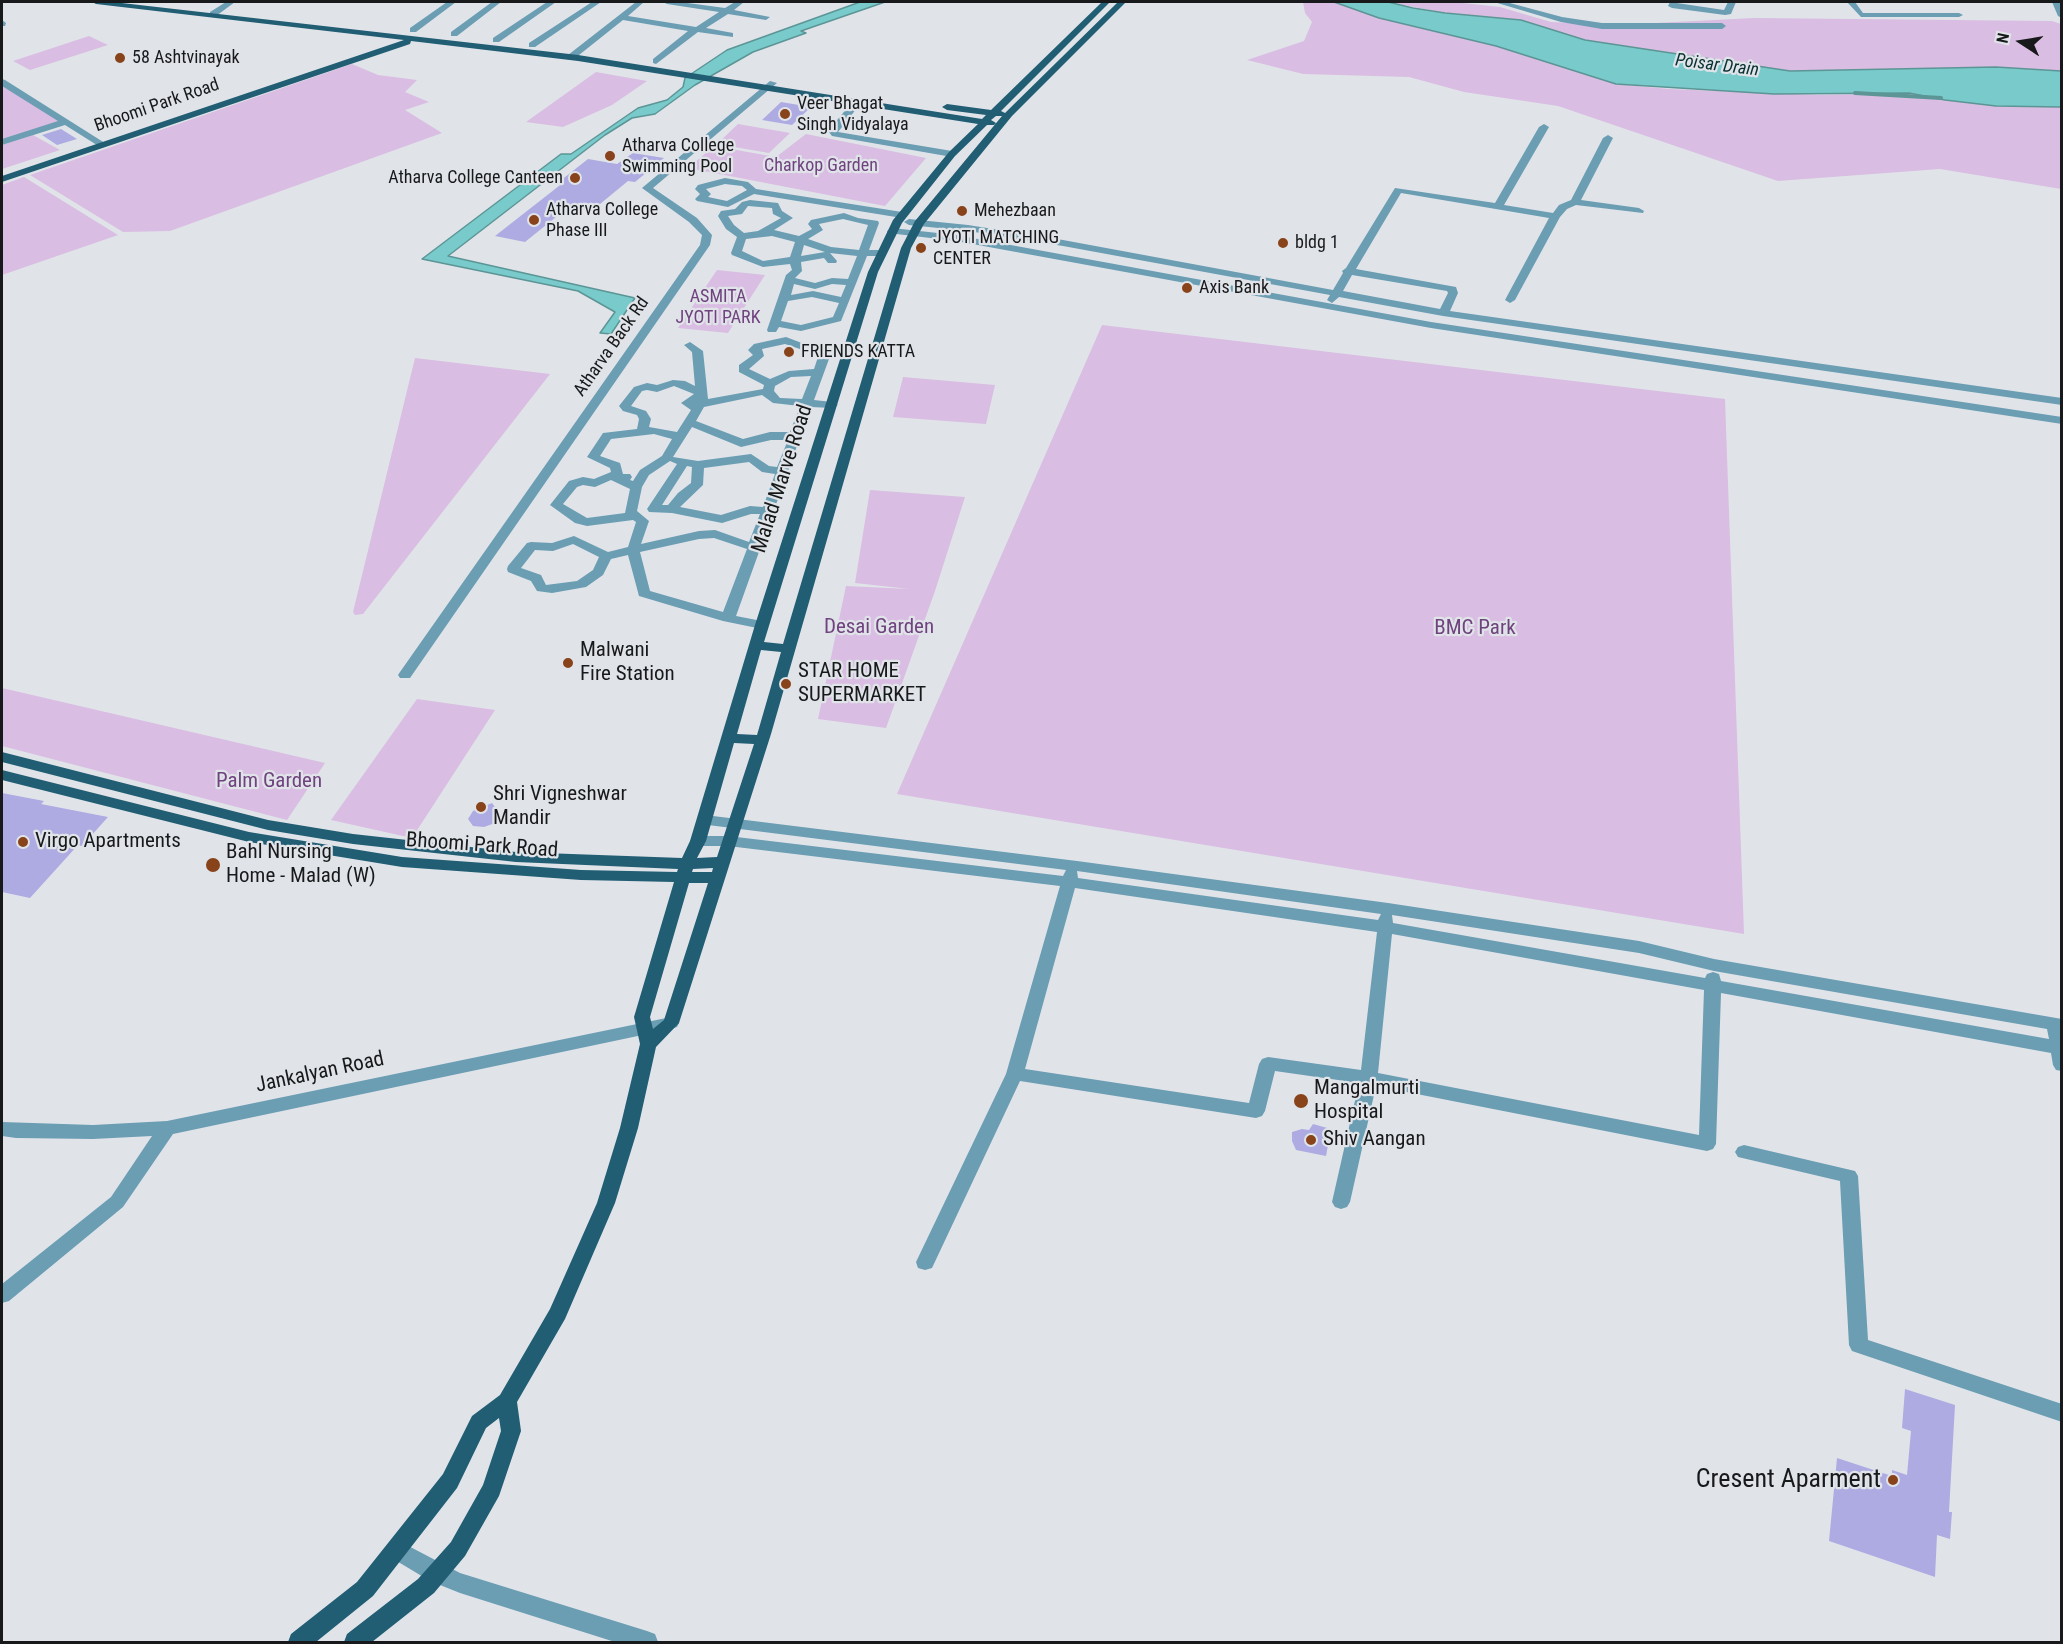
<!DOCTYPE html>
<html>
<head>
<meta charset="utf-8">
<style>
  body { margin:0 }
  #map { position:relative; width:2063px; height:1644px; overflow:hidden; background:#e0e4e9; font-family:"Roboto Condensed",sans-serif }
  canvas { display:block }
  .frame { position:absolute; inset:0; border:3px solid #18191b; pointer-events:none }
  .north { position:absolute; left:1991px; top:12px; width:60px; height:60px; -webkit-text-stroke:4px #e0e4e9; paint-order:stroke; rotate:282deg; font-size:16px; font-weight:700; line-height:24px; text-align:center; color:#18191b }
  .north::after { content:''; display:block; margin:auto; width:21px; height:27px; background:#18191b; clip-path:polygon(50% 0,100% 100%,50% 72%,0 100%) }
</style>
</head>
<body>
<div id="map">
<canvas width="2063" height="1644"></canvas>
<div class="frame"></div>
<div class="north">N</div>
</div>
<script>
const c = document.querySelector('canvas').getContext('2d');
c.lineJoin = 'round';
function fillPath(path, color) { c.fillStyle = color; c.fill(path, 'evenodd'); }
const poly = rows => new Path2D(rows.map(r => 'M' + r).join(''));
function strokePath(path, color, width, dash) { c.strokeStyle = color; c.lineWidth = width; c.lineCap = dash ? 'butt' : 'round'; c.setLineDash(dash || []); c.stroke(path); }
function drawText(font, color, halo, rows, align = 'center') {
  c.font = font + ' "Roboto Condensed",sans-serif'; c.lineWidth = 4.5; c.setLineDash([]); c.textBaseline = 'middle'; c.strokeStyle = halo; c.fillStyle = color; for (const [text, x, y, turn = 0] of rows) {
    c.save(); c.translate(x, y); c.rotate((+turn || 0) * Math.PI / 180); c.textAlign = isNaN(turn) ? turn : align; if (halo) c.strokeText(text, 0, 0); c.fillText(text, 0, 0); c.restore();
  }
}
const green = poly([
  [1303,2,1334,2,1379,18,1496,46,1616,84,1669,89,1818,95,1909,93,1945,100,1996,106,2061,107,2061,189,1940,169,1778,181,1558,106,1464,92,1409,77,1303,74,1247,60,1304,41,1312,22,1305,13],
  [1388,2,1453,2,1500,7,1551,22,1616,25,1754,18,2052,21,2061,24,2061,71,1996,67,1790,71,1585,40,1521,20,1445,13],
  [89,36,108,45,30,70,13,61],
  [352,64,378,75,417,80,405,92,429,102,405,110,442,133,170,231,123,232,30,175],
  [596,72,647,81,612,105,563,127,526,122],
  [2,86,63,121,2,140],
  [738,124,790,133,769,153,717,144],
  [806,134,926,158,885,206,688,168,714,146,776,157],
  [33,135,60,150,2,169,2,145],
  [24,177,118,235,2,275,2,185],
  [717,270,765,275,728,333,678,328],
  [1102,325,1725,399,1744,934,897,794],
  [415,358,550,374,363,614,355,615,353,612],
  [903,377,995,385,986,424,893,417],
  [870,490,965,497,935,591,886,728,818,719,846,586,909,589,855,583],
  [2,688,71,704,325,763,287,820,2,746],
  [417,699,495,710,412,838,331,820]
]);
const water = poly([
  [860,2,885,2,801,31,806,33,753,52,695,85,655,114,632,118,605,135,448,256,635,298,611,334,600,333,615,312,578,291,422,259,561,154,571,154,638,108,667,100,683,87,685,78,727,50,860,2],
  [1334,2,1388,2,1413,8,1445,13,1521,20,1585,40,1790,71,1996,67,2061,71,2061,107,1996,106,1945,100,1909,93,1774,94,1616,84,1496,46,1379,18,1334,2]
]);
const stream = poly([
  [1855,93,1941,98]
]);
const building = poly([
  [781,102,811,107,792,125,762,120],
  [61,129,77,139,57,145,42,135],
  [633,153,664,158,635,182,628,181,594,209,571,205,525,242,495,236,564,182,560,181,588,159,617,164],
  [2,793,44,801,41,804,108,817,82,846,78,845,30,898,2,892],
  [492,803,500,814,495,823,484,827,473,826,468,819,473,811],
  [1313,1124,1331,1129,1326,1156,1296,1150,1292,1141,1292,1132,1302,1129,1309,1130],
  [1905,1389,1955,1405,1949,1512,1952,1512,1950,1539,1937,1535,1935,1577,1829,1541,1837,1458,1892,1476,1892,1470,1907,1475,1911,1431,1902,1428]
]);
const minor = poly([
  [226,2,235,2,216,16,210,16,210,12,226,2],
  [447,2,456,2,416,32,410,32,410,28,447,2],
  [492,2,501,2,457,36,451,36,451,32,492,2],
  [547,2,556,2,499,42,493,42,493,38,547,2],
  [592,2,601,2,535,47,529,47,529,43,592,2],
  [636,2,644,2,628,16,696,27,719,12,667,4,663,2,680,2,725,8,735,2,744,2,734,10,770,17,766,20,728,14,706,28,733,33,733,37,698,32,656,64,653,63,653,59,688,31,623,20,574,59,568,59,568,55,636,2],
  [1494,2,1506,2,1562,17,1602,23,1722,23,1726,26,1722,29,1602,29,1561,22,1494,2],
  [1670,2,1724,10,1728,2,1736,2,1731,14,1725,15,1672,8,1668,6,1670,2],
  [1847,2,1855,2,1863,13,1959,13,1963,15,1959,17,1861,17,1847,2],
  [2052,2,2060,2,2062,18,2058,16,2052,2],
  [2,20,6,23,5,26,2,26,2,20],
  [2,79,5,80,108,145,100,147,65,125,2,145,2,139,58,121,2,86,2,79],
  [770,81,777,83,653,188,697,218,712,235,710,245,410,678,400,678,398,675,400,672,700,245,702,235,689,222,642,188,770,81],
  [856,100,861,103,838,132,952,151,957,154,952,157,832,136,828,131,853,101,856,100],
  [1544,124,1549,127,1504,205,1553,213,1559,205,1571,200,1603,138,1608,135,1613,138,1581,200,1639,208,1644,211,1643,213,1576,205,1567,209,1560,217,1515,300,1510,303,1505,300,1549,218,1401,193,1356,269,1456,287,1458,293,1450,311,2062,398,2062,405,1443,316,1339,297,1332,303,1327,300,1330,295,1063,246,968,231,909,225,904,222,909,219,968,225,1063,240,1333,290,1343,273,1342,271,1346,268,1395,188,1495,203,1539,127,1544,124],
  [1352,275,1447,291,1448,293,1440,309,1343,291,1352,275],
  [725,178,748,182,756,189,902,212,907,215,902,218,754,194,728,207,697,201,695,199,700,194,695,189,698,185,725,178],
  [725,184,742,186,747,190,727,201,708,197,711,194,706,189,725,184],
  [750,200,778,203,782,211,793,218,774,230,799,236,812,229,808,224,811,220,844,213,858,218,878,221,879,223,869,250,882,250,887,253,882,256,867,256,841,321,801,331,779,327,776,332,768,332,767,330,786,275,792,270,790,264,763,267,732,255,731,253,737,237,726,229,718,216,721,211,735,209,742,202,750,200],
  [748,206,772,208,773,214,781,218,758,231,744,233,734,225,728,216,742,214,748,206],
  [843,219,868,225,859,250,831,247,808,239,823,230,819,224,843,219],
  [772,236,795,242,790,257,763,261,742,251,746,239,772,236],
  [804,245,825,252,801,256,804,245],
  [830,253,857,256,848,279,832,278,815,283,795,278,802,271,801,262,824,258,828,263,836,263,837,261,830,253],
  [794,284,815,289,832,284,846,285,841,297,813,291,791,295,794,284],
  [812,297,839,303,833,317,801,325,781,321,788,301,812,297],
  [892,228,956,235,1431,322,2062,417,2062,424,1431,328,956,241,888,233,887,231,892,228],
  [786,337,807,345,831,346,833,348,814,400,832,402,838,405,832,408,811,407,736,616,767,622,769,625,767,628,762,629,723,621,639,596,628,555,611,559,603,575,586,587,552,593,537,591,531,581,508,572,507,569,508,566,527,543,531,542,552,543,574,536,608,552,628,547,636,522,633,520,587,526,575,523,550,505,569,481,583,477,594,479,611,472,610,468,587,457,603,433,637,429,639,419,637,415,623,411,619,406,634,387,647,383,657,385,673,380,685,381,695,386,692,352,684,345,690,342,703,351,708,399,763,389,764,385,739,372,739,365,753,355,748,350,754,344,786,337],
  [785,344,806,351,820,351,814,369,789,371,770,379,749,369,764,356,762,349,785,344],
  [811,376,802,399,780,398,774,391,775,386,791,377,811,376],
  [674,386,694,394,681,403,691,410,677,432,649,427,651,419,646,411,631,406,642,391,647,390,657,392,674,386],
  [762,395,773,403,800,406,790,432,770,432,743,439,696,421,704,407,762,395],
  [692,427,741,447,771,440,788,440,777,467,769,466,751,454,698,461,673,457,692,427],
  [654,434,672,439,662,456,640,470,633,481,630,480,632,477,630,474,623,474,620,463,600,456,611,439,654,434],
  [670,461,677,464,647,509,649,512,672,513,722,523,751,514,760,514,749,542,715,530,699,531,641,544,649,521,637,511,642,487,649,475,670,461],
  [749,462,762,472,775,474,763,507,750,506,721,515,680,507,703,485,704,468,749,462],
  [687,466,692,467,691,483,678,493,668,505,662,505,687,466],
  [611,480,630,489,625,513,587,518,563,504,577,487,583,485,595,487,611,480],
  [714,538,747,549,723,612,650,591,640,552,699,539,714,538],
  [573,544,599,557,593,570,577,581,546,585,541,575,521,568,535,550,553,551,573,544],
  [705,815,1077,861,1388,903,1639,941,1714,959,2062,1019,2062,1071,2056,1070,2053,1065,2051,1053,1721,993,1716,1144,1713,1149,1707,1151,1376,1086,1350,1202,1347,1207,1341,1209,1335,1207,1332,1202,1359,1083,1275,1071,1265,1111,1262,1116,1256,1118,1020,1081,932,1268,925,1270,918,1268,916,1262,1006,1074,1060,886,728,846,698,846,690,841,698,836,728,836,1063,876,1066,870,700,824,698,820,705,815],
  [1077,871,1381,914,1378,920,1078,878,1077,871],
  [1075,888,1377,932,1361,1070,1268,1057,1262,1059,1259,1064,1249,1103,1025,1069,1075,888],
  [1392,915,1639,953,1714,971,2047,1029,2049,1039,1721,981,1719,974,1713,972,1707,974,1705,978,1393,923,1392,915],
  [1392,934,1704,990,1699,1135,1378,1073,1392,934],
  [671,1017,677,1019,679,1023,677,1027,671,1029,173,1134,123,1207,9,1301,2,1303,2,1284,111,1197,152,1136,93,1139,16,1138,2,1136,2,1122,93,1125,167,1121,671,1017],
  [1744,1145,1855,1171,1858,1176,1868,1340,2062,1404,2062,1422,1852,1351,1849,1345,1840,1181,1738,1157,1735,1152,1738,1147,1744,1145],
  [397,1540,460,1573,647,1631,655,1634,658,1642,615,1642,460,1593,430,1581,390,1557,386,1550,390,1543,397,1540]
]);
const major = poly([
  [92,2,113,2,578,55,982,119,986,115,947,110,942,107,947,104,991,110,1102,2,1110,2,1001,111,1005,113,1118,2,1126,2,1012,116,924,224,911,248,771,734,679,1023,656,1047,638,1128,615,1203,565,1319,517,1402,521,1431,499,1496,465,1556,434,1593,372,1642,344,1642,347,1634,418,1579,451,1542,483,1485,501,1431,499,1418,486,1428,457,1488,373,1596,316,1642,288,1642,291,1634,357,1582,443,1474,472,1416,500,1395,550,1309,597,1203,620,1128,640,1044,634,1017,674,882,581,880,402,867,249,842,2,780,2,770,249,832,402,857,581,870,677,872,678,869,516,862,353,844,268,830,2,762,2,752,268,820,353,834,516,852,682,858,690,841,755,625,868,272,893,220,949,152,978,124,578,61,411,41,410,44,2,182,2,176,404,40,96,4,92,2],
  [996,116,1002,116,915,221,901,248,783,644,764,642,878,272,902,223,955,156,987,125,994,125,996,123,991,120,996,116],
  [761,650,781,652,757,735,737,734,761,650],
  [734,743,754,744,717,857,697,858,706,841,734,743],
  [713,868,712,872,692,872,693,869,713,868],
  [689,883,708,883,664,1020,653,1029,650,1017,689,883]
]);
const markers = [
  [120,58,6,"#88431a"],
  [785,114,6,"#88431a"],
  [610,156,6,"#88431a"],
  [575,178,6,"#88431a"],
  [962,211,6,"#88431a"],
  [534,220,6,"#88431a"],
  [1283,243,6,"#88431a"],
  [921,248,6,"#88431a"],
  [1187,288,6,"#88431a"],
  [789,352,6,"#88431a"],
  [568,663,6,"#88431a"],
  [786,684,6,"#88431a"],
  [481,807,6,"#88431a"],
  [23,842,6,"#88431a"],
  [213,865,8,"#88431a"],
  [1301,1101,8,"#88431a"],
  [1311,1140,6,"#88431a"],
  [1893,1480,6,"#88431a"]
];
const farPoinames = [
  ["58 Ashtvinayak",132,58],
  ["Veer Bhagat",797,104],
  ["Singh Vidyalaya",797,125],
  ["Atharva College",622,146],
  ["Swimming Pool",622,167],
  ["Atharva College Canteen",563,178,"right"],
  ["Atharva College",546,210],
  ["Phase III",546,231],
  ["Mehezbaan",974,211],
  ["JYOTI MATCHING",933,238],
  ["CENTER",933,259],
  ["bldg 1",1295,243],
  ["Axis Bank",1199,288],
  ["FRIENDS KATTA",801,352]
];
const farWaternames = [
  ["Poisar Drain",1717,66,7]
];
const farStreetnames = [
  ["Bhoomi Park Road",157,106,-19],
  ["Atharva Back Rd",612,347,-55]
];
const farParknames = [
  ["Charkop Garden",821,166],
  ["ASMITA",718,297],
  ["JYOTI PARK",718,318]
];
const streetNames = [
  ["Malad Marve Road",783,479,-72],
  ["Bhoomi Park Road",482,846,4],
  ["Jankalyan Road",320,1073,-12]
];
const parkNames = [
  ["Desai Garden",879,628],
  ["BMC Park",1475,629],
  ["Palm Garden",269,782]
];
const poiNames = [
  ["Malwani",580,651],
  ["Fire Station",580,675],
  ["STAR HOME",798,672],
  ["SUPERMARKET",798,696],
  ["Shri Vigneshwar",493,795],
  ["Mandir",493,819],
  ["Virgo Apartments",35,842],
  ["Bahl Nursing",226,853],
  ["Home - Malad (W)",226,877],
  ["Mangalmurti",1314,1089],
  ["Hospital",1314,1113],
  ["Shiv Aangan",1323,1140]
];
const nearPoinames = [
  ["Cresent Aparment",1881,1480]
];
fillPath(green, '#d9bde2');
fillPath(water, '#79cacb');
strokePath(water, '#5c9596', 1.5);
strokePath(stream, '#5c9596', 4);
fillPath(building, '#aeabe2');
fillPath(minor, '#6b9db3');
fillPath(major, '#215d73');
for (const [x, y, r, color] of markers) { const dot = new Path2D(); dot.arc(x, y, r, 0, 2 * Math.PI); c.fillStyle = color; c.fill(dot); strokePath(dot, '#e0e4e9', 2); }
drawText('18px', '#18191b', '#e0e4e9', farPoinames, 'left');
drawText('italic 18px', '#073031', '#e0e4e9', farWaternames);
drawText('18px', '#18191b', '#e0e4e9', farStreetnames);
drawText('18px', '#70427f', '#e0e4e9', farParknames);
drawText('21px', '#18191b', '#e0e4e9', streetNames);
drawText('21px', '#70427f', '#e0e4e9', parkNames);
drawText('21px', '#18191b', '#e0e4e9', poiNames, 'left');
drawText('26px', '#18191b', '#e0e4e9', nearPoinames, 'right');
</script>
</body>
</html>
